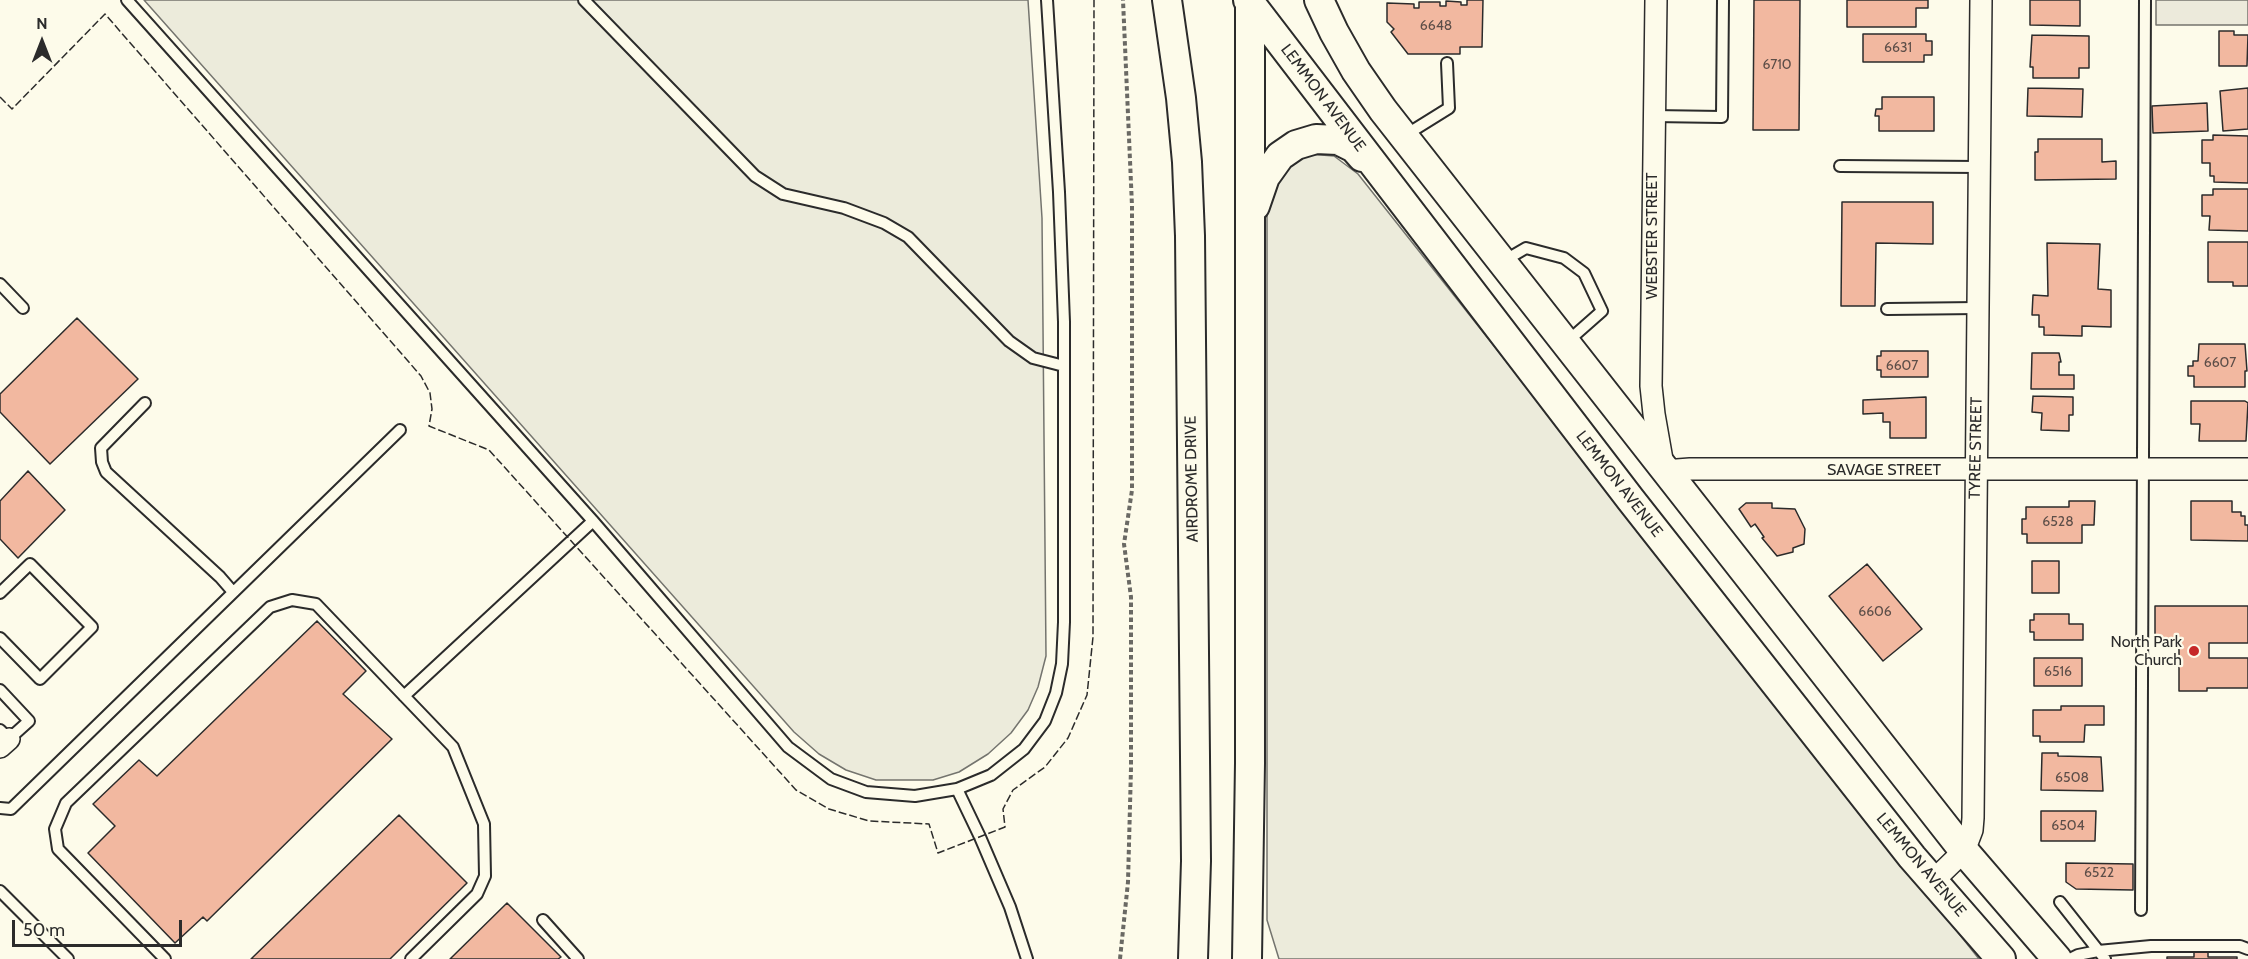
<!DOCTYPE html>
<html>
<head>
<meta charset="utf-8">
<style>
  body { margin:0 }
  #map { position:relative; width:2248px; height:959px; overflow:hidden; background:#fdfbea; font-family:Cabin,sans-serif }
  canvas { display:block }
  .north { position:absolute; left:12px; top:12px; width:60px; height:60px; -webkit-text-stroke:4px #fdfbea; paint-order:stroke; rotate:0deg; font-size:16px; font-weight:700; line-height:24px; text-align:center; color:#2b2b2b }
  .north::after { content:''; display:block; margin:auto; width:21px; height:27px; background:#2b2b2b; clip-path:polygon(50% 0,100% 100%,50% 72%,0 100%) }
  .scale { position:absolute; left:12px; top:920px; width:170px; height:27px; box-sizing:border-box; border:3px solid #2b2b2b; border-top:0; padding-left:8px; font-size:18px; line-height:21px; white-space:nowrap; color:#2b2b2b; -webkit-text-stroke:4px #fdfbea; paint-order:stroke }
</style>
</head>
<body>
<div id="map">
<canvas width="2248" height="959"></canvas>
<div class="north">N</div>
<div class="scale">50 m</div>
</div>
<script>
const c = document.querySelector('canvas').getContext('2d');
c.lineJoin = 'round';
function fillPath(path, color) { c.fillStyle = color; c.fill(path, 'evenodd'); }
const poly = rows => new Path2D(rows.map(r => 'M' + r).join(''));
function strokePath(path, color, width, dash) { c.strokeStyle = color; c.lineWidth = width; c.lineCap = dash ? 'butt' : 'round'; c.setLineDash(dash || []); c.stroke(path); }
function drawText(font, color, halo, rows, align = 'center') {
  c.font = font + ' Cabin,sans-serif'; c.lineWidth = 4.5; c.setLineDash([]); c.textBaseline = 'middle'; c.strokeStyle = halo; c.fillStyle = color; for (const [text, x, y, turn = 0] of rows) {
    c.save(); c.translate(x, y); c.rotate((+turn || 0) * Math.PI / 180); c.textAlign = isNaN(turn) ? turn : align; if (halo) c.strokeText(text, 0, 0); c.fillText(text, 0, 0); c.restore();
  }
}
const green = poly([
  [144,0,1028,0,1042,218,1046,656,1038,687,1028,710,1011,733,988,754,959,772,933,780,876,780,846,770,819,754,794,732,144,0],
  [1308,154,1334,156,1358,174,1979,959,1279,959,1267,920,1267,188,1285,163,1308,154]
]);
const parking = poly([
  [2156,0,2248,0,2248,25,2156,25,2156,0]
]);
const building = poly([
  [1467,0,1483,0,1482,47,1460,47,1460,54,1408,54,1391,32,1394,29,1387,22,1387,3,1414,4,1414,8,1419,8,1419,2,1440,2,1440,6,1446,6,1446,1,1461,2,1461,5,1467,5,1467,0],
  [1754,0,1800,0,1799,130,1753,130,1754,0],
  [1847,0,1928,0,1928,8,1916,8,1916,27,1847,27,1847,0],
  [2030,0,2080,0,2080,26,2030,25,2030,0],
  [2219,31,2234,31,2234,35,2248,35,2247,66,2219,66,2219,31],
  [1863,34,1926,34,1926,41,1932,41,1932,55,1924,55,1924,62,1863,62,1863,34],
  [2032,35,2089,36,2089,68,2079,68,2079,78,2033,78,2033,67,2030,67,2032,35],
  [2028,88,2083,89,2082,117,2027,116,2028,88],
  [2248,88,2248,129,2223,131,2220,91,2248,88],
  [1882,97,1934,97,1934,131,1879,131,1879,116,1875,116,1876,109,1882,109,1882,97],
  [2207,103,2208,131,2153,133,2152,106,2207,103],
  [2213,135,2248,136,2248,183,2214,182,2214,176,2210,176,2210,163,2202,163,2202,140,2213,140,2213,135],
  [2038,139,2102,139,2102,162,2116,161,2116,179,2035,180,2035,152,2038,152,2038,139],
  [2213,189,2248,189,2248,231,2209,230,2210,216,2202,216,2202,195,2213,195,2213,189],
  [1842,202,1933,202,1933,244,1876,243,1875,306,1841,306,1842,202],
  [2208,242,2248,242,2248,286,2233,286,2233,282,2208,282,2208,242],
  [2047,243,2100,244,2098,289,2111,290,2111,327,2082,326,2082,336,2044,335,2044,327,2039,327,2039,315,2032,315,2033,295,2048,296,2047,243],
  [77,318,138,379,50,464,0,412,0,394,77,318],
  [2199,344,2245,344,2247,371,2245,371,2245,387,2194,387,2194,376,2188,376,2188,366,2193,366,2193,361,2198,361,2199,344],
  [1881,351,1928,351,1928,377,1881,377,1881,370,1877,370,1877,356,1881,356,1881,351],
  [2032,353,2059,353,2061,362,2059,362,2059,375,2074,375,2074,389,2031,389,2032,353],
  [2033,396,2073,397,2073,415,2069,415,2069,431,2041,430,2042,413,2032,412,2033,396],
  [1926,397,1926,438,1890,438,1890,422,1883,422,1883,413,1863,414,1863,400,1926,397],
  [2191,401,2245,401,2248,403,2246,441,2199,441,2200,424,2191,424,2191,401],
  [28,471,65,510,18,558,0,539,0,501,28,471],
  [2069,501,2095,501,2094,525,2082,525,2082,543,2027,543,2027,534,2022,534,2022,519,2026,519,2026,507,2069,507,2069,501],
  [2191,501,2232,501,2232,512,2241,512,2241,516,2245,516,2245,525,2248,525,2248,541,2191,540,2191,501],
  [1746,503,1772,503,1772,508,1795,509,1805,529,1804,544,1793,548,1793,552,1777,556,1762,538,1764,537,1755,524,1751,527,1739,509,1746,503],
  [2032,561,2059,561,2059,593,2032,593,2032,561],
  [1867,564,1922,629,1883,661,1829,596,1867,564],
  [2155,606,2248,606,2248,643,2209,643,2209,658,2248,658,2248,688,2207,688,2207,691,2179,691,2179,644,2155,644,2155,606],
  [2034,614,2069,614,2069,624,2083,624,2083,640,2034,640,2034,632,2030,632,2030,620,2034,620,2034,614],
  [317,621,366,671,343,694,392,739,207,921,203,917,175,943,88,853,115,826,93,804,139,760,157,776,317,621],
  [2034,658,2082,658,2082,686,2034,686,2034,658],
  [2061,706,2104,706,2104,725,2085,725,2084,742,2040,742,2040,736,2033,736,2033,710,2061,710,2061,706],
  [2042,753,2058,753,2058,756,2101,757,2103,791,2041,790,2042,753],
  [2041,811,2096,811,2095,841,2041,841,2041,811],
  [399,815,467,883,390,959,251,959,399,815],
  [2066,863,2133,864,2133,890,2076,889,2066,882,2066,863],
  [507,903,561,957,558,959,450,959,507,903],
  [2194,952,2208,952,2208,957,2237,957,2237,959,2167,959,2167,957,2194,957,2194,952]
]);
const path = poly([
  [1120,959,1128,882,1131,768,1131,597,1124,544,1132,490,1132,206,1123,0]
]);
const service = poly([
  [127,0,593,521,788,747,831,779,866,792,915,796,957,789,991,775,1024,749,1045,721,1056,693,1062,664,1064,622,1064,322,1059,192,1047,0],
  [584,0,755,176,783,194,844,208,884,223,908,237,1009,341,1033,358,1064,366],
  [1653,116,1722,117,1723,0],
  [1404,136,1449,108,1447,63],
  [1840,166,1979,167],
  [1502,262,1526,248,1564,258,1584,273,1602,311,1568,341],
  [0,284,23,308],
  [1887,309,1978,308],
  [145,403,101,448,102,462,106,472,220,577,233,592],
  [0,593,30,564,92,627,40,679,0,638],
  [0,690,29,721,9,739,0,730],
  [404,696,593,521],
  [957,789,980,837,1010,907,1027,959],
  [0,808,11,809,400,430],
  [0,891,68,959],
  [2060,902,2105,959],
  [2141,910,2145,0],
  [543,920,578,959],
  [165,959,58,849,55,829,66,803,270,607,292,600,316,604,453,747,484,824,485,876,477,894,411,959],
  [2070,959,2078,955,2098,951,2151,946,2240,946,2248,949]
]);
const minor = poly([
  [1656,0,1651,386,1654,414,1664,471,1690,469,2248,469],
  [0,747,9,739],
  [1933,881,1964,851,1972,830,1973,818,1981,0]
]);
const secondary = poly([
  [1167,0,1181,98,1187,162,1190,236,1196,861,1193,959],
  [1248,0,1631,500,1912,857,2001,959],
  [1319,0,1334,32,1356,71,1383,110,1964,851,2057,959],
  [1255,206,1265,177,1280,156,1296,145,1316,139,1338,140,1354,148,1362,157],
  [1247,959,1250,763,1250,0]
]);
const fence = poly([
  [0,97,12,109,105,14,421,376,430,393,432,409,429,426,489,450,796,790,829,809,869,821,929,824,938,853,1005,827,1003,809,1013,790,1045,767,1068,738,1087,695,1093,637,1094,0]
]);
const markers = [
  [2194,651,6,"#c62828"]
];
const numberNames = [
  ["6648",1436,26],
  ["6631",1898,48],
  ["6710",1777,65],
  ["6607",2220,363],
  ["6607",1902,366],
  ["6528",2058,522],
  ["6606",1875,612],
  ["6516",2058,672],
  ["6508",2072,778],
  ["6504",2068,826],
  ["6522",2099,873]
];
const streetNames = [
  ["LEMMON AVENUE",1323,98,53],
  ["WEBSTER STREET",1652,236,-90],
  ["TYREE STREET",1976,448,-89],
  ["SAVAGE STREET",1884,470],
  ["AIRDROME DRIVE",1192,479,-91],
  ["LEMMON AVENUE",1619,484,52],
  ["LEMMON AVENUE",1921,865,50]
];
const poiNames = [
  ["North Park",2182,642],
  ["Church",2182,660]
];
fillPath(green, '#ecebdb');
strokePath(green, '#74746e', 1.5);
fillPath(parking, '#eceadb');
strokePath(parking, '#74746e', 1.5);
fillPath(building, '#f2b8a0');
strokePath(building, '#2b2b2b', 1.5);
strokePath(service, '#2b2b2b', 14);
strokePath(minor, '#2b2b2b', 24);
strokePath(secondary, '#2b2b2b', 32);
strokePath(path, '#6a6964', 4, [4.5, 3]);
strokePath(service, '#fdfbea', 10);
strokePath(minor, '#fdfbea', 21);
strokePath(secondary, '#fdfbea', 28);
strokePath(fence, '#2b2b2b', 1.5, [8, 3]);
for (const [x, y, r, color] of markers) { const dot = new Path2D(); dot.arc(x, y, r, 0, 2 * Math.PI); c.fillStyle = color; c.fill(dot); strokePath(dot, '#fdfbea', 2); }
drawText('14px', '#5d4e48', null, numberNames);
drawText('16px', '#2b2b2b', '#fdfbea', streetNames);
drawText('16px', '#2b2b2b', '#fdfbea', poiNames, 'right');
</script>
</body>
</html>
